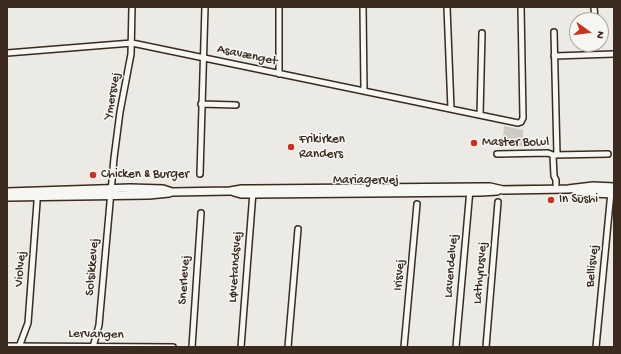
<!DOCTYPE html>
<html>
<head>
<meta charset="utf-8">
<style>
  body { margin:0 }
  #map { position:relative; width:621px; height:354px; overflow:hidden; background:#ebeae5; font-family:"Gochi Hand",sans-serif }
  canvas { display:block }
  .frame { position:absolute; inset:0; border:8px solid #3b2a1e; pointer-events:none }
  .north { position:absolute; left:569px; top:12px; width:40px; height:40px; box-sizing:border-box; background:#f6f6f2; border:1px solid #aba49d; border-radius:50%; rotate:104deg; font-size:11px; font-weight:700; line-height:16px; text-align:center; color:#3b2a1e }
  .north::after { content:''; display:block; margin:auto; width:14px; height:18px; background:#c8321e; clip-path:polygon(50% 0,100% 100%,50% 72%,0 100%) }
</style>
</head>
<body>
<div id="map">
<canvas width="621" height="354"></canvas>
<div class="frame"></div>
<div class="north">N</div>
</div>
<script>
const c = document.querySelector('canvas').getContext('2d');
c.lineJoin = 'round';
function fillPath(path, color) { c.fillStyle = color; c.fill(path, 'evenodd'); }
const poly = rows => new Path2D(rows.map(r => 'M' + r).join(''));
function strokePath(path, color, width, dash) { c.strokeStyle = color; c.lineWidth = width; c.lineCap = dash ? 'butt' : 'round'; c.setLineDash(dash || []); c.stroke(path); }
function drawText(font, color, halo, rows, align = 'center') {
  c.font = font + ' "Gochi Hand",sans-serif'; c.lineWidth = 3; c.setLineDash([]); c.textBaseline = 'middle'; c.strokeStyle = halo; c.fillStyle = color; for (const [text, x, y, turn = 0] of rows) {
    c.save(); c.translate(x, y); c.rotate((+turn || 0) * Math.PI / 180); c.textAlign = isNaN(turn) ? turn : align; if (halo) c.strokeText(text, 0, 0); c.fillText(text, 0, 0); c.restore();
  }
}
const green = poly([
  [504,126,523,130,523,146,502,146],
  [508,184,535,184,535,186,504,186,499,185]
]);
const minor = poly([
  [363,7,364,91],
  [447,7,451,109],
  [594,7,595,20],
  [554,32,557,155],
  [7,53,132,43,518,123,521,122,523,118,521,7],
  [554,56,614,54],
  [279,74,279,7],
  [201,104,236,105],
  [480,115,482,33],
  [497,154,548,153,553,155,608,154],
  [553,155,554,176,556,180,556,184],
  [200,174,205,7],
  [7,346,173,347],
  [19,347,28,323,37,202,37,194],
  [93,347,99,325,114,158,120,112,131,54,132,7],
  [192,347,201,213],
  [241,347,253,192],
  [288,347,298,229],
  [404,347,417,204],
  [456,347,468,212,470,189],
  [486,347,498,202],
  [596,347,611,192]
]);
const tertiary = poly([
  [576,191,592,193,614,194],
  [7,192,130,188,163,189,172,192,230,191,242,189,253,189,482,187,490,187,503,190,568,189,593,186,614,187],
  [234,192,241,194,253,194,481,192,497,191],
  [7,197,149,195,169,193]
]);
const markers = [
  [474,143,4,"#c8321e"],
  [291,147,4,"#c8321e"],
  [93,175,4,"#c8321e"],
  [551,200,4,"#c8321e"]
];
const streetNames = [
  ["Asavænget",247,56,12],
  ["Ymersvej",113,96,-80],
  ["Mariagervej",366,181],
  ["Lavendelvej",452,266,-85],
  ["Bellisvej",593,266,-84],
  ["Solsikkevej",93,267,-85],
  ["Løvetandsvej",236,267,-86],
  ["Violvej",21,269,-85],
  ["Lathyrusvej",481,273,-85],
  ["Irisvej",400,275,-85],
  ["Snerlevej",185,280,-86],
  ["Lervangen",96,335,1]
];
const poiNames = [
  ["Frikirken",299,140],
  ["Randers",299,155],
  ["Master Bowl",482,143],
  ["Chicken & Burger",101,175],
  ["In Sushi",559,200]
];
fillPath(green, '#cdcac4');
strokePath(minor, '#3b2a1e', 8);
strokePath(tertiary, '#3b2a1e', 10);
strokePath(minor, '#f6f6f2', 5);
strokePath(tertiary, '#f6f6f2', 7);
for (const [x, y, r, color] of markers) { const dot = new Path2D(); dot.arc(x, y, r, 0, 2 * Math.PI); c.fillStyle = color; c.fill(dot); strokePath(dot, '#f6f6f2', 1.5); }
drawText('13px', '#3b2a1e', '#f6f6f2', streetNames);
drawText('13px', '#3b2a1e', '#f6f6f2', poiNames, 'left');
</script>
</body>
</html>
